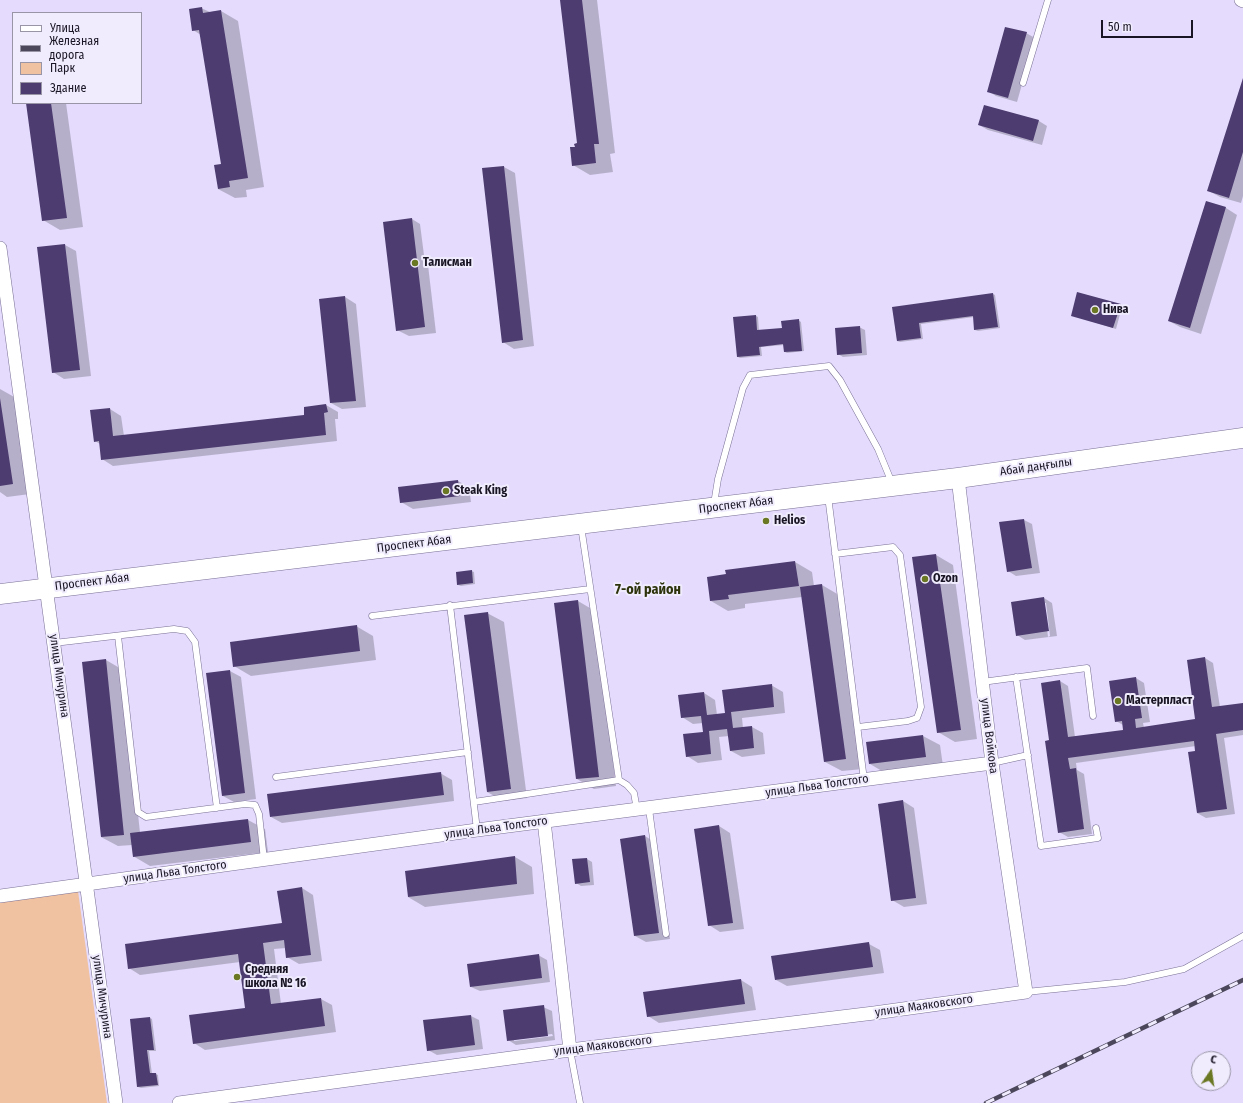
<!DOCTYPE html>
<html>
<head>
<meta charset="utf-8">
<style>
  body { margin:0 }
  #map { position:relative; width:1243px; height:1103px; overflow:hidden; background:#e4dbfd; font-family:"Fira Sans Condensed",sans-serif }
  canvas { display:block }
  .legend { position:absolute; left:12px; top:12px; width:130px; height:92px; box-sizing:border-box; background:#f0ebfd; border:1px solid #9a95a6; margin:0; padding:5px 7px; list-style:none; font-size:12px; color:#191524 }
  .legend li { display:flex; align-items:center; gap:8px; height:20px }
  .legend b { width:20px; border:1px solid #9a95a6 }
  .north { position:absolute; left:1191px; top:1051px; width:40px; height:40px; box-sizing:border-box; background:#f0ebfd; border:1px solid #9a95a6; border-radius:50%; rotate:13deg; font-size:11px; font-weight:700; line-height:16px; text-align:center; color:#191524 }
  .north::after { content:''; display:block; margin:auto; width:14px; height:18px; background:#6a7723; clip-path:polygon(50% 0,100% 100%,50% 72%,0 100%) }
  .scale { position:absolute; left:1101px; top:20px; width:92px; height:18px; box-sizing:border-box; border:2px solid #191524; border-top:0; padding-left:5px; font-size:12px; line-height:14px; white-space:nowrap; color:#191524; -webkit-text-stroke:3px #f0ebfd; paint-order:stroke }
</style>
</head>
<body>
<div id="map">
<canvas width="1243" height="1103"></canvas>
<ul class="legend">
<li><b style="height:5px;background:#fff"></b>Улица</li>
<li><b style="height:5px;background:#4c475b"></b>Железная дорога</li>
<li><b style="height:11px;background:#f0c2a1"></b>Парк</li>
<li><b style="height:11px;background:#4c3c6f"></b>Здание</li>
</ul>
<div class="north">С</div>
<div class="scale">50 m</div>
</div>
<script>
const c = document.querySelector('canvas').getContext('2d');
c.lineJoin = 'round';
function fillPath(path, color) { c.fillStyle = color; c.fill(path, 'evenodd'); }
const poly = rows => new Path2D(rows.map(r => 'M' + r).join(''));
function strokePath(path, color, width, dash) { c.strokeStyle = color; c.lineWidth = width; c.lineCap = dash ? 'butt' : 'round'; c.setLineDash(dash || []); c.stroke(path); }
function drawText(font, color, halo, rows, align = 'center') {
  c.font = font + ' "Fira Sans Condensed",sans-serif'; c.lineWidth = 4; c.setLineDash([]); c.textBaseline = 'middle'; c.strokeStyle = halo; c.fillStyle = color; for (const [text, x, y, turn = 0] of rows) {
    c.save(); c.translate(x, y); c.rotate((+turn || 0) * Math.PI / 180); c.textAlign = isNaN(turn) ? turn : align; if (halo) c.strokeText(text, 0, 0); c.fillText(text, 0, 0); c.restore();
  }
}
const green = poly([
  [78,891,107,1103,0,1103,0,901]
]);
const shadow = poly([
  [561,0,597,0,615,153,610,154,613,172,590,175,573,165,576,148,578,144],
  [201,8,210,12,221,11,238,21,264,187,246,190,247,197,235,198,218,189,222,165,201,35,193,30],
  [1026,33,1035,38,1017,102,996,96,988,91],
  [1243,81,1243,196,1241,203,1220,197,1209,191],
  [27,103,66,103,83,227,60,230,43,220],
  [985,106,1039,121,1047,126,1042,145,988,130,979,125],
  [504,167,515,173,534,346,514,349,503,342],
  [1206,202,1226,208,1237,215,1201,334,1180,327,1169,321],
  [412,219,420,224,425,263,428,265,436,333,409,336,397,330],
  [65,245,76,251,91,376,64,379,53,372],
  [993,294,995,295,1000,328,978,331,975,330,974,317,921,324,923,339,900,342,897,341,893,308],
  [345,297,356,304,366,407,342,409,331,403],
  [1120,305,1122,307,1116,329,1074,316],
  [756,316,758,317,759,331,783,329,798,320,801,322,804,351,787,353,785,352,784,345,761,347,762,356,740,358,738,357],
  [859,327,865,330,867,355,843,357,838,354],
  [0,389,16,398,30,494,7,497,0,492],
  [326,405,338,412,338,419,335,419,337,441,113,466,102,459,100,444,95,441,110,409,121,416,124,436,306,416],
  [458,481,469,487,471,502,413,509,401,502],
  [1024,520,1032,524,1040,573,1016,576,1008,571],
  [936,555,953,565,977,739,955,742,938,732],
  [795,562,812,572,814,586,822,585,839,595,863,769,842,771,825,762,802,597,745,604,745,608,728,611,711,601,708,578],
  [471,571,474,572,475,584,461,586,458,585],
  [1044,598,1052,603,1057,636,1025,640,1017,635],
  [1044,603,1046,603,1050,636,1048,637],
  [578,601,595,611,616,786,594,789,577,779],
  [487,613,504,622,527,798,504,801,487,792],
  [356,626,373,636,376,660,251,676,234,666],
  [1205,658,1213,663,1220,707,1243,704,1243,735,1224,738,1235,814,1206,818,1197,813,1196,746,1076,763,1077,770,1084,774,1092,834,1068,837,1059,832,1050,741,1060,681,1068,686,1075,737,1124,731,1123,725,1116,721,1136,678,1144,683,1150,722,1143,723,1144,728,1196,720],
  [106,660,123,670,140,833,248,820,265,829,268,852,150,866,133,856,132,845,118,846,101,837],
  [230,671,241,677,256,799,234,802,223,796],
  [771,685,783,692,785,713,742,718,743,728,752,727,763,733,765,754,742,757,731,751,729,736,719,737,722,760,698,763,687,756,704,732,703,723,693,724,682,717,704,693,715,700,717,715,726,713],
  [923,736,940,745,943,766,887,774,870,764],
  [440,773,452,780,454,801,282,823,271,817],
  [903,801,914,808,927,904,904,907,892,900],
  [719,826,730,833,744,929,720,932,709,925],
  [645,836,656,843,670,939,646,942,635,936],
  [515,857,532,867,534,894,425,907,408,897],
  [587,859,592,862,594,885,581,886,576,883],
  [302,888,313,895,322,961,299,964,287,957,286,948,274,949,281,1004,321,999,332,1005,336,1032,205,1050,194,1043,246,1009,240,962,140,975,129,968,283,924],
  [869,944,880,950,884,973,787,986,776,980],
  [538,955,547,960,550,982,480,991,471,987],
  [741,980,752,987,756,1010,659,1023,648,1016],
  [543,1007,552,1011,555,1040,516,1045,508,1040],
  [552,1034,553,1036,514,1041,514,1039],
  [471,1016,479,1020,483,1049,437,1055,428,1050],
  [150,1018,152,1019,156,1051,149,1051,152,1074,156,1074,158,1075,159,1086,141,1088,138,1087]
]);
const building = poly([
  [560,0,582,0,599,144,594,144,596,163,572,166,570,147,575,147,574,144,577,143],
  [202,7,203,13,221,10,248,178,229,181,230,187,218,189,214,165,221,164,199,30,192,31,189,9],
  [1005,27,1027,32,1008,98,987,92],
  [1243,78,1243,152,1229,198,1207,191],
  [26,103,51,103,67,218,42,221],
  [984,105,1039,120,1033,141,978,125],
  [504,166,523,340,502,343,482,168],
  [1206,201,1226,207,1190,328,1168,321],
  [412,218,425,327,396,331,383,222],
  [65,244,80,370,52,373,37,247],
  [1077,292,1121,304,1113,328,1071,316],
  [993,293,998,327,974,330,973,316,919,323,921,338,897,341,892,307],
  [345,296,356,401,330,403,319,299],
  [756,315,757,330,782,328,781,321,799,319,802,351,784,352,783,344,759,347,760,355,737,357,733,317],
  [860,326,862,353,837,355,835,328],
  [0,398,13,484,0,486],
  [326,404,328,412,324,413,326,435,101,460,99,441,94,442,90,410,110,408,113,436,304,415,304,407],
  [458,480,460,496,400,503,398,487],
  [1024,519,1032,568,1007,572,999,522],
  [936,554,961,730,937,733,912,557],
  [795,561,799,586,728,595,729,599,710,601,707,577,726,574,725,570],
  [472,570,473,583,457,585,456,572],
  [822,584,846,759,824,762,800,587],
  [1044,597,1049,631,1016,636,1011,602],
  [578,600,599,777,576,779,554,603],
  [488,612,511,789,487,792,464,615],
  [357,625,360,651,233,667,230,642],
  [1205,657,1212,707,1243,703,1243,730,1216,734,1227,809,1197,813,1188,752,1195,751,1194,741,1068,758,1070,769,1076,768,1084,829,1058,833,1045,741,1049,740,1041,683,1060,680,1068,737,1123,730,1122,721,1115,722,1109,681,1136,677,1142,718,1135,719,1136,728,1195,719,1187,660],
  [106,659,124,835,101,837,82,662],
  [230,670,245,793,222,796,206,673],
  [772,684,774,707,731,712,733,728,752,726,754,748,730,751,727,729,709,731,711,754,686,757,683,734,703,732,701,716,681,718,678,695,704,692,707,715,725,713,722,690],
  [923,735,926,757,869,764,866,742],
  [441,772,444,795,270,817,267,794],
  [903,800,916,898,891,901,878,804],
  [248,819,251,842,133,857,130,833],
  [719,825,733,923,708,926,694,829],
  [645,835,659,933,634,936,620,839],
  [515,856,517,884,408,897,405,871],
  [587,858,590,882,575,884,572,859],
  [302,887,311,955,286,958,284,940,263,943,271,1004,321,998,325,1026,193,1044,189,1015,245,1008,238,954,128,969,125,944,282,923,277,891],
  [869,942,873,967,775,980,771,956],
  [539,954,542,978,470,987,467,964],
  [741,979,745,1004,647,1017,643,992],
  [544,1005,548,1036,507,1041,503,1010],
  [471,1015,475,1045,427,1051,423,1020],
  [150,1017,154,1050,147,1050,150,1073,156,1073,158,1085,137,1087,130,1019]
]);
const service = poly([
  [1023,83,1048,0],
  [828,496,864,780],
  [714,504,718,479,743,388,750,375,829,366,840,380,878,449,892,483],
  [581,526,619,780],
  [835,554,893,547,900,555,921,707,917,718,908,721,858,727],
  [450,605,477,830],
  [372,616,590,589],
  [118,636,138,812,146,817,245,804,255,805,259,814,264,860],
  [54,643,174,629,187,631,195,642,217,808],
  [1016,677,1041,846,1098,838,1096,828],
  [982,682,1087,668,1093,716],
  [992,763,1028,755],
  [276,777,468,752],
  [474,802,619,780,627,785,634,793,637,810],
  [649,809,666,934],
  [1026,992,1125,982,1184,969,1243,936],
  [570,1050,580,1103]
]);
const minor = poly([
  [1241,0,1243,1],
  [0,248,116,1103],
  [544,821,570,1050],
  [0,896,477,830,992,763],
  [179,1103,570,1050,874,1013,1026,992,992,763,958,478]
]);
const primary = poly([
  [0,594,958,478,1243,438]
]);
const rail = poly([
  [986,1103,1243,980]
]);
const markers = [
  [415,263,4,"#6a7723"],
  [1095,310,4,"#6a7723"],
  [446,491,4,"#6a7723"],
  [766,521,4,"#6a7723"],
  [925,579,4,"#6a7723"],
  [1118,701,4,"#6a7723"],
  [237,977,4,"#6a7723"]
];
const poiNames = [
  ["Талисман",423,263],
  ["Нива",1103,310],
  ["Steak King",454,491],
  ["Helios",774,521],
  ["Ozon",933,579],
  ["Мастерпласт",1126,701],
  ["Средняя",245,970],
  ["школа № 16",245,984]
];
const streetNames = [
  ["Абай даңғылы",1036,467,-8],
  ["Проспект Абая",736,505,-7],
  ["Проспект Абая",414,544,-7],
  ["Проспект Абая",92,582,-7],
  ["улица Мичурина",59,676,82],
  ["улица Войкова",989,736,83],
  ["улица Льва Толстого",817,786,-8],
  ["улица Льва Толстого",496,828,-8],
  ["улица Льва Толстого",175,872,-8],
  ["улица Мичурина",102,997,82],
  ["улица Маяковского",924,1006,-8],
  ["улица Маяковского",603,1046,-7]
];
const quarterNames = [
  ["7-ой район",648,590]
];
fillPath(green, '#f0c2a1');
fillPath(shadow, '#0003');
fillPath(building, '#4c3c6f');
strokePath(service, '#7a7095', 7);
strokePath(minor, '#7a7095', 14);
strokePath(primary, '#7a7095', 21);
strokePath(service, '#fff', 6);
strokePath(minor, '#fff', 13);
strokePath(primary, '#fff', 20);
strokePath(rail, '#4c475b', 4.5);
strokePath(rail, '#f0ebfd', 3, [9]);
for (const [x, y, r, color] of markers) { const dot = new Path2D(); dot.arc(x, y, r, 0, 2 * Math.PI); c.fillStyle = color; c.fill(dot); strokePath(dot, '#f0ebfd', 1.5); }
drawText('bold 12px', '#191524', '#f0ebfd', poiNames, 'left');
drawText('12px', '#191524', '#f0ebfd', streetNames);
drawText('bold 14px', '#2c320a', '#f0ebfd', quarterNames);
</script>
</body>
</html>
